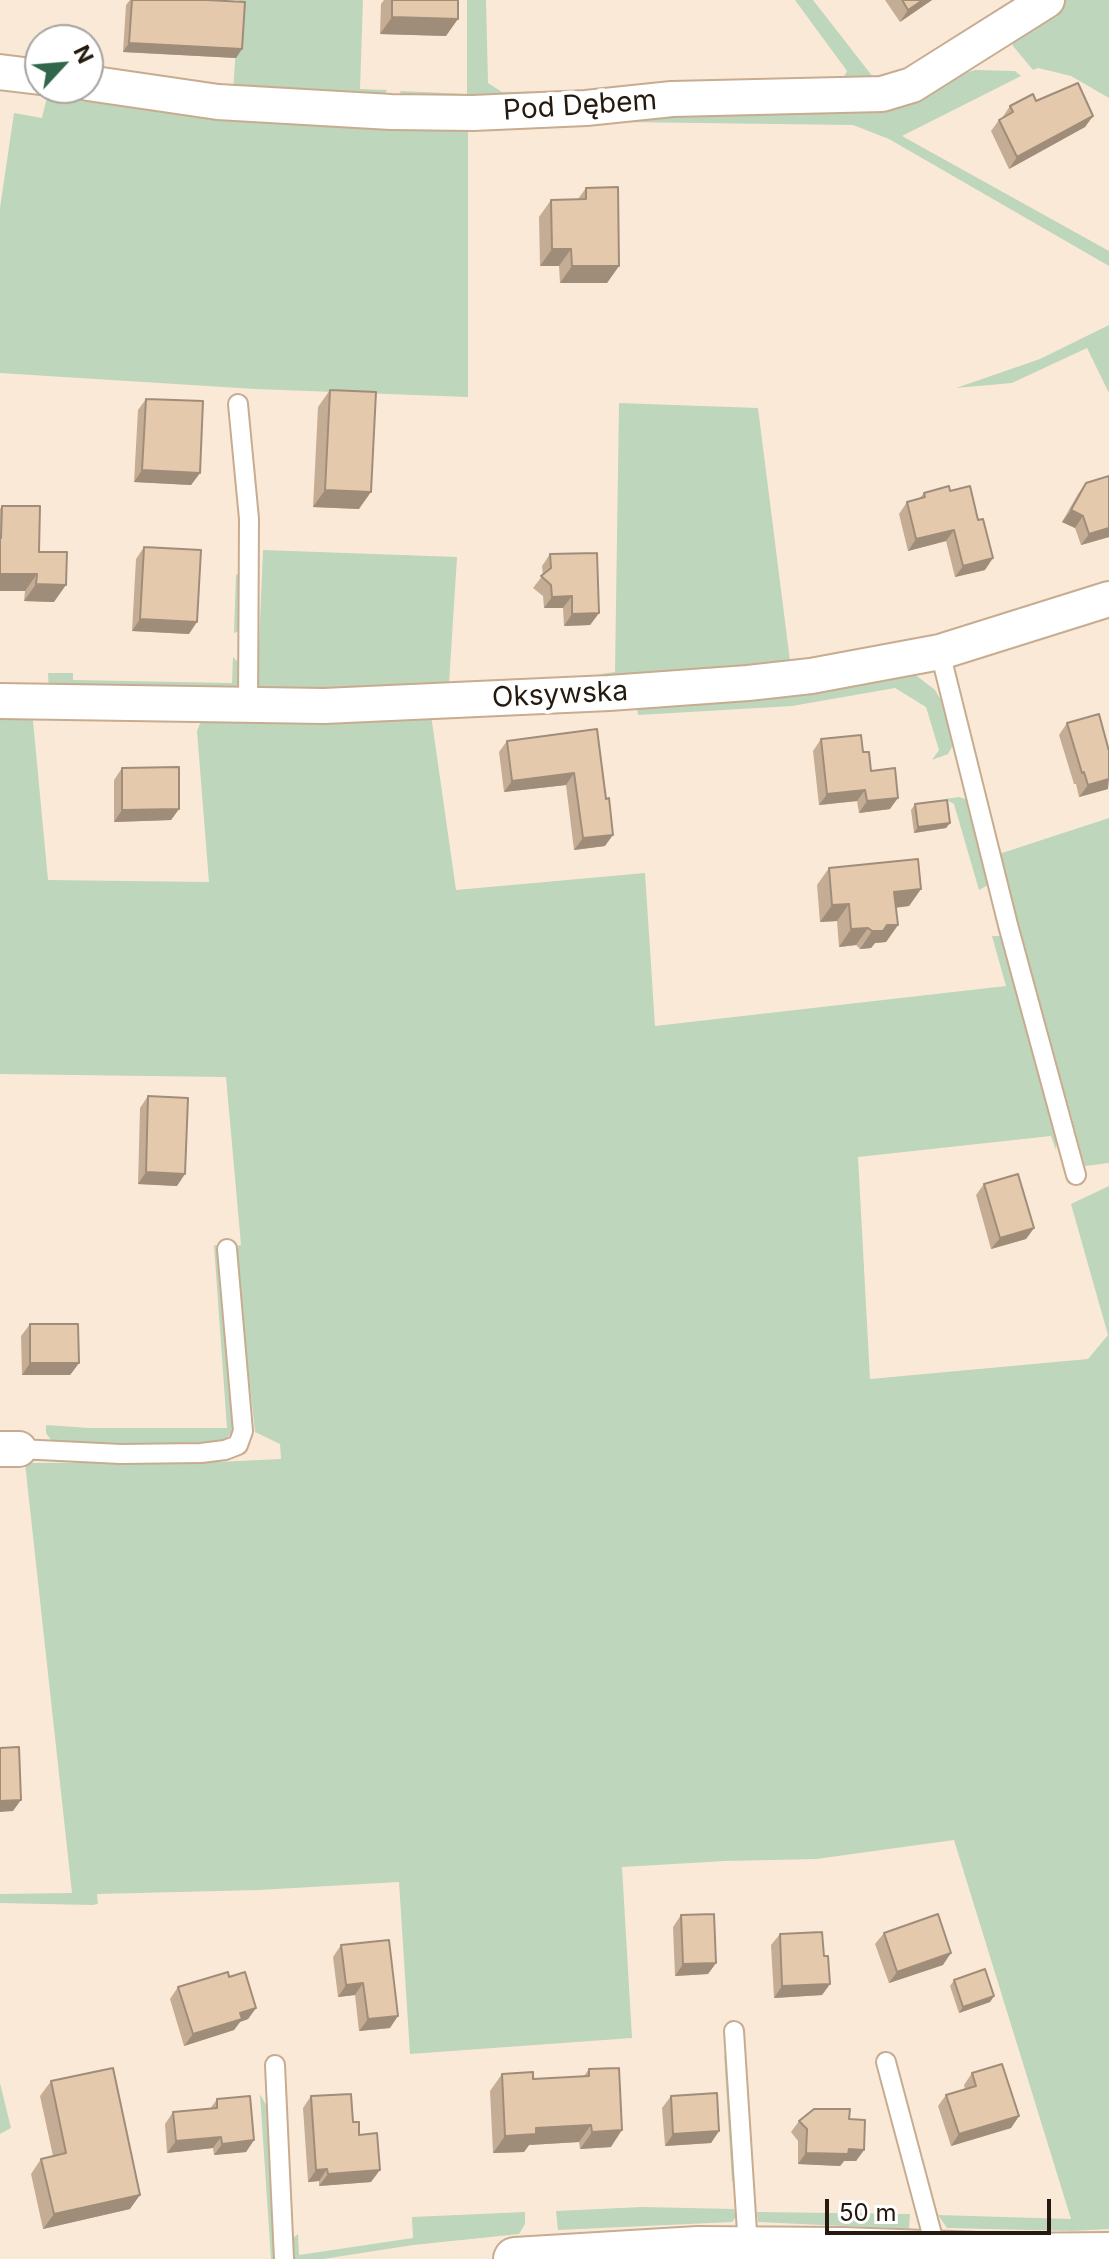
<!DOCTYPE html>
<html>
<head>
<meta charset="utf-8">
<style>
  body { margin:0 }
  #map { position:relative; width:1109px; height:2259px; overflow:hidden; background:#fbe9d8; font-family:Inter,sans-serif }
  canvas { display:block }
  .north { position:absolute; left:24px; top:24px; width:80px; height:80px; box-sizing:border-box; background:#fff; border:2px solid #a7a39f; border-radius:50%; rotate:64deg; font-size:22px; font-weight:700; line-height:32px; text-align:center; color:#241a0f }
  .north::after { content:''; display:block; margin:auto; width:28px; height:36px; background:#31664b; clip-path:polygon(50% 0,100% 100%,50% 72%,0 100%) }
  .scale { position:absolute; left:825px; top:2199px; width:226px; height:36px; box-sizing:border-box; border:4px solid #241a0f; border-top:0; padding-left:10px; font-size:24px; line-height:28px; white-space:nowrap; color:#241a0f; -webkit-text-stroke:6px #fff; paint-order:stroke }
</style>
</head>
<body>
<div id="map">
<canvas width="1109" height="2259"></canvas>
<div class="north">N</div>
<div class="scale">50 m</div>
</div>
<script>
const c = document.querySelector('canvas').getContext('2d');
c.lineJoin = 'round';
function fillPath(path, color) { c.fillStyle = color; c.fill(path, 'evenodd'); }
const poly = rows => new Path2D(rows.map(r => 'M' + r).join(''));
function strokePath(path, color, width, dash) { c.strokeStyle = color; c.lineWidth = width; c.lineCap = dash ? 'butt' : 'round'; c.setLineDash(dash || []); c.stroke(path); }
function drawText(font, color, halo, rows, align = 'center') {
  c.font = font + ' Inter,sans-serif'; c.lineWidth = 8; c.setLineDash([]); c.textBaseline = 'middle'; c.strokeStyle = halo; c.fillStyle = color; for (const [text, x, y, turn = 0] of rows) {
    c.save(); c.translate(x, y); c.rotate((+turn || 0) * Math.PI / 180); c.textAlign = isNaN(turn) ? turn : align; if (halo) c.strokeText(text, 0, 0); c.fillText(text, 0, 0); c.restore();
  }
}
const green = poly([
  [239,0,363,0,360,89,387,90,384,96,233,92],
  [467,0,486,0,488,83,502,92,694,89,494,102,402,97,400,91,467,94],
  [795,0,813,0,880,86,839,87,847,71],
  [1062,0,1109,0,1109,98,1071,76,1038,68,1033,70,1013,46,1011,36],
  [975,70,1015,71,1021,76,902,136,1109,251,1109,266,889,139,853,125,623,122,623,113,951,77],
  [49,88,212,108,468,121,468,397,255,389,0,373,0,208,14,113,42,118],
  [1109,325,1109,393,1087,348,1012,383,956,388,1040,359],
  [619,403,758,408,790,661,911,641,910,649,606,685,601,674,615,672],
  [263,550,457,557,449,684,552,677,549,685,257,691],
  [236,574,242,578,239,631,234,633],
  [233,657,238,662,238,684,233,690,49,696,48,673,73,673,73,680,232,683],
  [913,673,935,690,944,705,949,722,952,747,948,754,932,760,939,750,926,707,895,688,792,706,638,715,636,699],
  [0,713,27,714,33,721,48,880,209,882,197,731,201,721,214,716,431,715,456,890,645,873,655,1026,1006,986,992,936,1005,936,1057,1136,1056,1150,1051,1136,858,1157,870,1379,1088,1359,1108,1335,1071,1204,1109,1186,1109,2229,1072,2231,947,2228,938,2215,1071,2219,954,1840,816,1859,725,1861,622,1867,632,2038,410,2054,399,1882,259,1890,97,1894,98,1904,93,1905,0,1903,0,1894,72,1893,25,1463,218,1462,281,1459,280,1444,255,1432,235,1246,241,1245,226,1077,0,1074],
  [959,797,969,800,990,884,979,890,954,804,945,799],
  [1109,818,1109,1163,1085,1166,999,854],
  [214,1245,218,1246,233,1431,226,1439,200,1445,64,1447,51,1440,46,1433,46,1425,89,1428,227,1428],
  [724,2054,729,2071,737,2177,732,2182],
  [0,2083,11,2128,0,2134],
  [260,2094,266,2105,277,2259,271,2259],
  [642,2207,734,2209,736,2217,732,2222,558,2230,556,2211],
  [525,2212,525,2224,519,2234,413,2245,323,2259,293,2259,292,2239,298,2234,299,2255,413,2238,412,2217],
  [757,2212,910,2214,909,2229,758,2222]
]);
const service = poly([
  [238,404,249,519,248,707],
  [940,652,1008,925,1076,1175],
  [19,1449,121,1454,201,1453,225,1450,238,1445,243,1431,227,1249],
  [734,2031,748,2247],
  [886,2062,937,2253],
  [275,2065,284,2259]
]);
const minor = poly([
  [0,72,40,77],
  [88,83,218,102,391,112,473,113,586,108,672,99,882,94,912,85,1047,0],
  [0,701,324,706,609,693,748,683,811,676,940,652,1109,599],
  [0,1449,19,1449]
]);
const tertiary = poly([
  [515,2259,698,2248,843,2249,1007,2255,1109,2254]
]);
const wall = poly([
  [130,0,207,0,236,58,123,52,126,5],
  [384,0,458,0,446,36,380,34,381,4],
  [885,0,932,0,900,22],
  [1036,101,1093,116,1085,127,1009,169,991,131,999,120,1002,118,1010,106],
  [586,188,619,266,607,283,560,283,559,266,540,266,539,217,551,200,578,199],
  [330,390,359,509,313,507,318,407],
  [146,399,200,473,191,485,134,482,138,410],
  [1086,483,1109,537,1081,545,1075,528,1062,522,1078,494],
  [950,491,978,520,985,570,955,577,946,541,908,551,899,514,907,502,919,499,924,493],
  [2,506,39,552,54,602,24,601,25,591,0,591,0,509],
  [144,547,189,634,132,631,136,559],
  [550,554,599,613,590,625,564,626,563,608,544,608,543,596,533,588,543,575,542,566],
  [1067,723,1108,789,1079,797,1076,784,1074,784,1059,735],
  [597,729,605,846,574,850,566,785,504,792,499,752,507,741],
  [821,739,863,752,890,809,859,813,857,801,819,805,813,751],
  [122,768,179,809,171,820,114,822,114,780],
  [915,804,950,823,946,828,914,833,911,810],
  [829,868,921,889,909,906,896,908,898,925,886,942,875,943,871,948,860,949,856,945,839,947,837,921,820,922,817,885],
  [148,1096,177,1186,138,1184,140,1108],
  [984,1184,1034,1228,1026,1239,991,1249,976,1195],
  [30,1324,79,1363,70,1375,22,1375,21,1336],
  [681,1915,716,1963,708,1974,675,1976,673,1927],
  [884,1933,943,1965,889,1983,875,1944],
  [780,1934,824,1956,830,1984,822,1995,774,1998,771,1945],
  [341,1945,390,2028,359,2031,355,1995,338,1997,333,1957],
  [229,1977,256,2008,248,2019,240,2022,234,2030,184,2046,170,1999,178,1987],
  [954,1980,994,1996,990,2002,959,2013,950,1986],
  [589,2069,611,2147,580,2149,579,2142,529,2145,524,2152,493,2153,490,2091,502,2074,533,2079,584,2076],
  [972,2073,1019,2116,1011,2128,951,2146,938,2106,946,2095,965,2089,964,2085],
  [51,2081,130,2209,43,2229,31,2174,41,2159,53,2156,40,2096],
  [311,2096,353,2122,359,2135,371,2182,319,2186,319,2181,308,2182,303,2108],
  [671,2096,719,2131,711,2143,665,2146,662,2108],
  [217,2099,254,2140,246,2152,214,2155,213,2148,167,2153,165,2124,173,2112,210,2109],
  [849,2119,864,2150,856,2161,844,2161,840,2166,798,2164,798,2141,791,2132,799,2121]
]);
const shadedWall = poly([
  [923,0,932,0,900,22,908,10],
  [392,17,458,19,446,36,380,34],
  [129,43,242,49,236,58,123,52],
  [1093,116,1085,127,1009,169,1017,157],
  [552,249,571,249,559,266,540,266],
  [572,266,619,266,607,283,560,283],
  [142,470,200,473,191,485,134,482],
  [325,490,371,492,359,509,313,507],
  [1071,510,1083,516,1075,528,1062,522],
  [1109,528,1109,537,1081,545,1089,534],
  [954,530,946,541,908,551,916,539],
  [993,558,985,570,955,577,963,566],
  [0,574,37,574,25,591,0,591],
  [36,584,66,585,54,602,24,601],
  [572,596,563,608,544,608,552,597],
  [599,613,590,625,564,626,572,614],
  [140,619,197,622,189,634,132,631],
  [574,773,566,785,504,792,512,781],
  [1109,779,1108,789,1079,797,1088,785],
  [865,790,857,801,819,805,827,794],
  [898,798,890,809,859,813,867,801],
  [179,809,171,820,114,822,122,810],
  [950,823,946,828,914,833,918,827],
  [613,835,605,846,574,850,583,838],
  [921,889,909,906,882,909,894,892],
  [849,904,837,921,820,922,832,905],
  [887,925,898,925,886,942,875,943,871,948,860,949,872,931],
  [868,928,856,945,839,947,851,929],
  [146,1172,185,1174,177,1186,138,1184],
  [1034,1228,1026,1239,991,1249,1000,1238],
  [30,1363,79,1363,70,1375,22,1375],
  [21,1800,13,1811,0,1812,0,1801],
  [951,1953,943,1965,889,1983,897,1972],
  [716,1963,708,1974,675,1976,683,1964],
  [363,1983,355,1995,338,1997,346,1985],
  [830,1984,822,1995,774,1998,782,1986],
  [994,1996,990,2002,959,2013,963,2007],
  [256,2008,248,2019,240,2022,234,2030,184,2046,193,2034,240,2013],
  [398,2016,390,2028,359,2031,368,2019],
  [1019,2116,1011,2128,951,2146,959,2134],
  [591,2125,579,2142,529,2145,524,2152,493,2153,505,2136,536,2128],
  [622,2130,611,2147,580,2149,592,2132],
  [719,2131,711,2143,665,2146,673,2134],
  [221,2137,213,2148,167,2153,176,2141],
  [254,2140,246,2152,214,2155,222,2144],
  [849,2149,864,2150,856,2161,844,2161,840,2166,798,2164,806,2153],
  [327,2169,319,2181,308,2182,316,2170],
  [380,2170,371,2182,319,2186,328,2174],
  [140,2195,130,2209,43,2229,54,2214]
]);
const building = poly([
  [132,0,207,0,245,2,242,49,129,43,132,0],
  [392,0,458,0,458,19,392,17,392,0],
  [902,0,923,0,908,10,902,0],
  [1078,83,1093,116,1017,157,999,120,1013,112,1010,106,1033,94,1036,101,1078,83],
  [618,187,619,266,572,266,571,249,552,249,551,200,586,199,586,188,618,187],
  [330,390,376,392,371,492,325,490,330,390],
  [146,399,203,401,200,473,142,470,146,399],
  [1109,476,1109,528,1089,534,1083,516,1071,510,1086,483,1109,476],
  [949,486,950,491,970,486,978,520,983,519,993,558,963,566,954,530,916,539,907,502,925,497,924,493,949,486],
  [2,506,40,506,39,552,67,552,66,585,36,584,37,574,0,574,0,538,1,538,2,506],
  [144,547,201,550,197,622,140,619,144,547],
  [597,553,599,613,572,614,572,596,552,597,551,585,541,576,551,568,550,554,597,553],
  [1099,714,1109,751,1109,779,1088,785,1084,772,1082,773,1067,723,1099,714],
  [597,729,606,799,609,798,613,835,583,838,574,773,512,781,507,741,597,729],
  [861,735,863,752,869,752,871,771,895,768,898,798,867,801,865,790,827,794,821,739,861,735],
  [179,767,179,809,122,810,122,768,179,767],
  [947,800,950,823,918,827,915,804,947,800],
  [918,859,921,889,894,892,898,925,887,925,883,931,872,931,868,928,851,929,849,904,832,905,829,868,918,859],
  [148,1096,188,1098,185,1174,146,1172,148,1096],
  [1018,1174,1034,1228,1000,1238,984,1184,1018,1174],
  [30,1324,78,1324,79,1363,30,1363,30,1324],
  [19,1747,21,1800,0,1801,0,1748,19,1747],
  [714,1914,716,1963,683,1964,681,1915,714,1914],
  [938,1914,951,1953,897,1972,884,1933,938,1914],
  [822,1932,824,1956,828,1956,830,1984,782,1986,780,1934,822,1932],
  [389,1940,398,2016,368,2019,363,1983,346,1985,341,1945,389,1940],
  [985,1969,994,1996,963,2007,954,1980,985,1969],
  [228,1972,229,1977,245,1972,256,2008,240,2013,242,2019,193,2034,178,1987,228,1972],
  [1002,2064,1019,2116,959,2134,946,2095,976,2086,972,2073,1002,2064],
  [113,2068,140,2195,54,2214,41,2159,66,2153,51,2081,113,2068],
  [619,2068,622,2130,592,2132,591,2125,536,2128,536,2134,505,2136,502,2074,533,2072,533,2079,589,2076,589,2069,619,2068],
  [717,2093,719,2131,673,2134,671,2096,717,2093],
  [351,2094,353,2122,359,2122,359,2135,377,2133,380,2170,328,2174,327,2169,316,2170,311,2096,351,2094],
  [250,2096,254,2140,222,2144,221,2137,176,2141,173,2112,217,2108,217,2099,250,2096],
  [814,2109,850,2109,849,2119,865,2120,864,2150,849,2149,848,2154,806,2153,807,2129,799,2121,814,2109]
]);
const streetNames = [
  ["Pod Dębem",580,106,-4],
  ["Oksywska",560,695,-3]
];
fillPath(green, '#bed6bb');
strokePath(service, '#c7ac90', 22);
strokePath(minor, '#c7ac90', 38);
strokePath(tertiary, '#c7ac90', 46);
strokePath(service, '#fff', 18);
strokePath(minor, '#fff', 34);
strokePath(tertiary, '#fff', 42);
fillPath(wall, '#c5ad95');
fillPath(shadedWall, '#a08d79');
fillPath(building, '#e5c9ad');
strokePath(building, '#a08d79', 2);
drawText('28px', '#241a0f', '#fff', streetNames);
</script>
</body>
</html>
